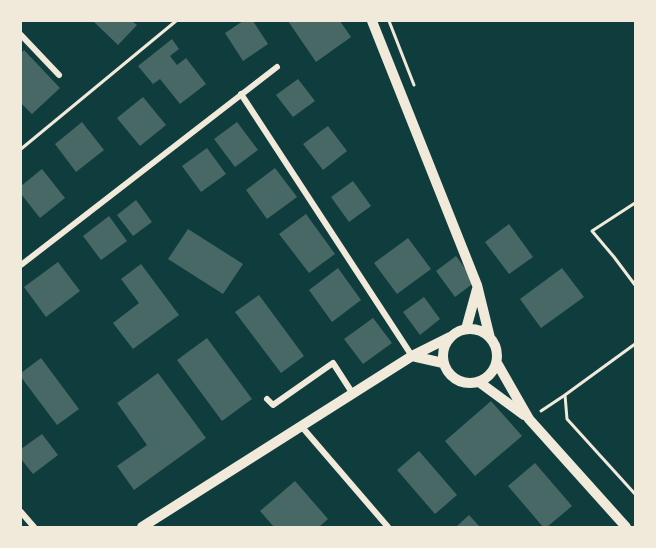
<!DOCTYPE html>
<html>
<head>
<meta charset="utf-8">
<style>
  body { margin:0 }
  #map { position:relative; width:656px; height:548px; overflow:hidden; background:#0f3d3e; font-family:"IBM Plex Sans",sans-serif }
  canvas { display:block }
  .frame { position:absolute; inset:0; border:22px solid #f1e9da; pointer-events:none }
</style>
</head>
<body>
<div id="map">
<canvas width="656" height="548"></canvas>
<div class="frame"></div>
</div>
<script>
const c = document.querySelector('canvas').getContext('2d');
c.lineJoin = 'round';
function fillPath(path, color) { c.fillStyle = color; c.fill(path, 'evenodd'); }
const poly = rows => new Path2D(rows.map(r => 'M' + r).join(''));
function strokePath(path, color, width, dash) { c.strokeStyle = color; c.lineWidth = width; c.lineCap = dash ? 'butt' : 'round'; c.setLineDash(dash || []); c.stroke(path); }
const building = poly([
  [93,21,132,21,137,25,118,45],
  [243,21,253,21,268,44,243,61,225,33],
  [288,21,340,21,351,37,316,62],
  [172,39,179,49,170,56,177,65,186,58,206,84,180,104,160,79,153,84,138,66],
  [24,50,60,88,32,114,21,103,21,53],
  [298,79,315,101,293,117,276,95],
  [143,97,166,125,140,146,117,118],
  [82,122,104,150,76,172,55,144],
  [237,122,258,150,235,167,214,139],
  [328,126,347,151,323,170,303,144],
  [207,148,226,174,201,192,182,166],
  [275,168,297,197,267,219,246,190],
  [42,169,65,198,40,218,21,194,21,186],
  [353,181,371,206,349,222,331,197],
  [136,200,152,222,133,236,117,215],
  [306,214,335,254,309,273,279,234],
  [109,216,127,241,101,260,83,236],
  [509,224,533,257,509,274,485,242],
  [188,229,243,264,223,294,168,259],
  [408,238,431,269,397,294,374,263],
  [456,256,475,282,455,297,436,271],
  [58,262,80,291,46,317,24,287],
  [141,264,179,315,133,349,113,323,139,303,121,279],
  [338,268,361,300,332,322,309,290],
  [562,268,584,297,541,328,520,299],
  [259,295,304,356,281,373,235,312],
  [424,297,440,319,420,335,403,312],
  [373,318,392,343,363,364,344,339],
  [207,338,252,399,222,421,177,360],
  [41,358,79,409,57,425,21,377,21,373],
  [158,373,206,438,134,490,117,466,147,445,117,403],
  [491,401,522,436,475,476,445,441],
  [42,434,58,455,33,474,21,459,21,449],
  [419,451,457,495,435,514,397,470],
  [535,463,572,506,547,527,543,527,508,486],
  [295,481,328,519,319,527,274,527,260,511],
  [469,515,480,527,456,527]
]);
const path = poly([
  [389,21,414,85],
  [21,149,176,21],
  [635,203,592,231,614,257,635,285],
  [635,344,565,395,567,419,635,494],
  [541,411,565,395]
]);
const minor = poly([
  [21,35,59,75],
  [241,94,412,356],
  [21,265,277,67],
  [267,399,273,405,333,363,353,394],
  [302,427,388,527],
  [21,512,34,527]
]);
const tertiary = poly([
  [372,21,477,285,490,338],
  '443 356a27 27 0 1 1 54 0a27 27 0 1 1-54 0Z',
  [466,329,477,289],
  [412,356,443,363],
  [497,363,529,419,626,527],
  [479,382,524,415],
  [142,527,412,356,450,337]
]);
fillPath(building, '#486865');
strokePath(path, '#f1e9da', 3);
strokePath(minor, '#f1e9da', 6);
strokePath(tertiary, '#f1e9da', 10);
</script>
</body>
</html>
